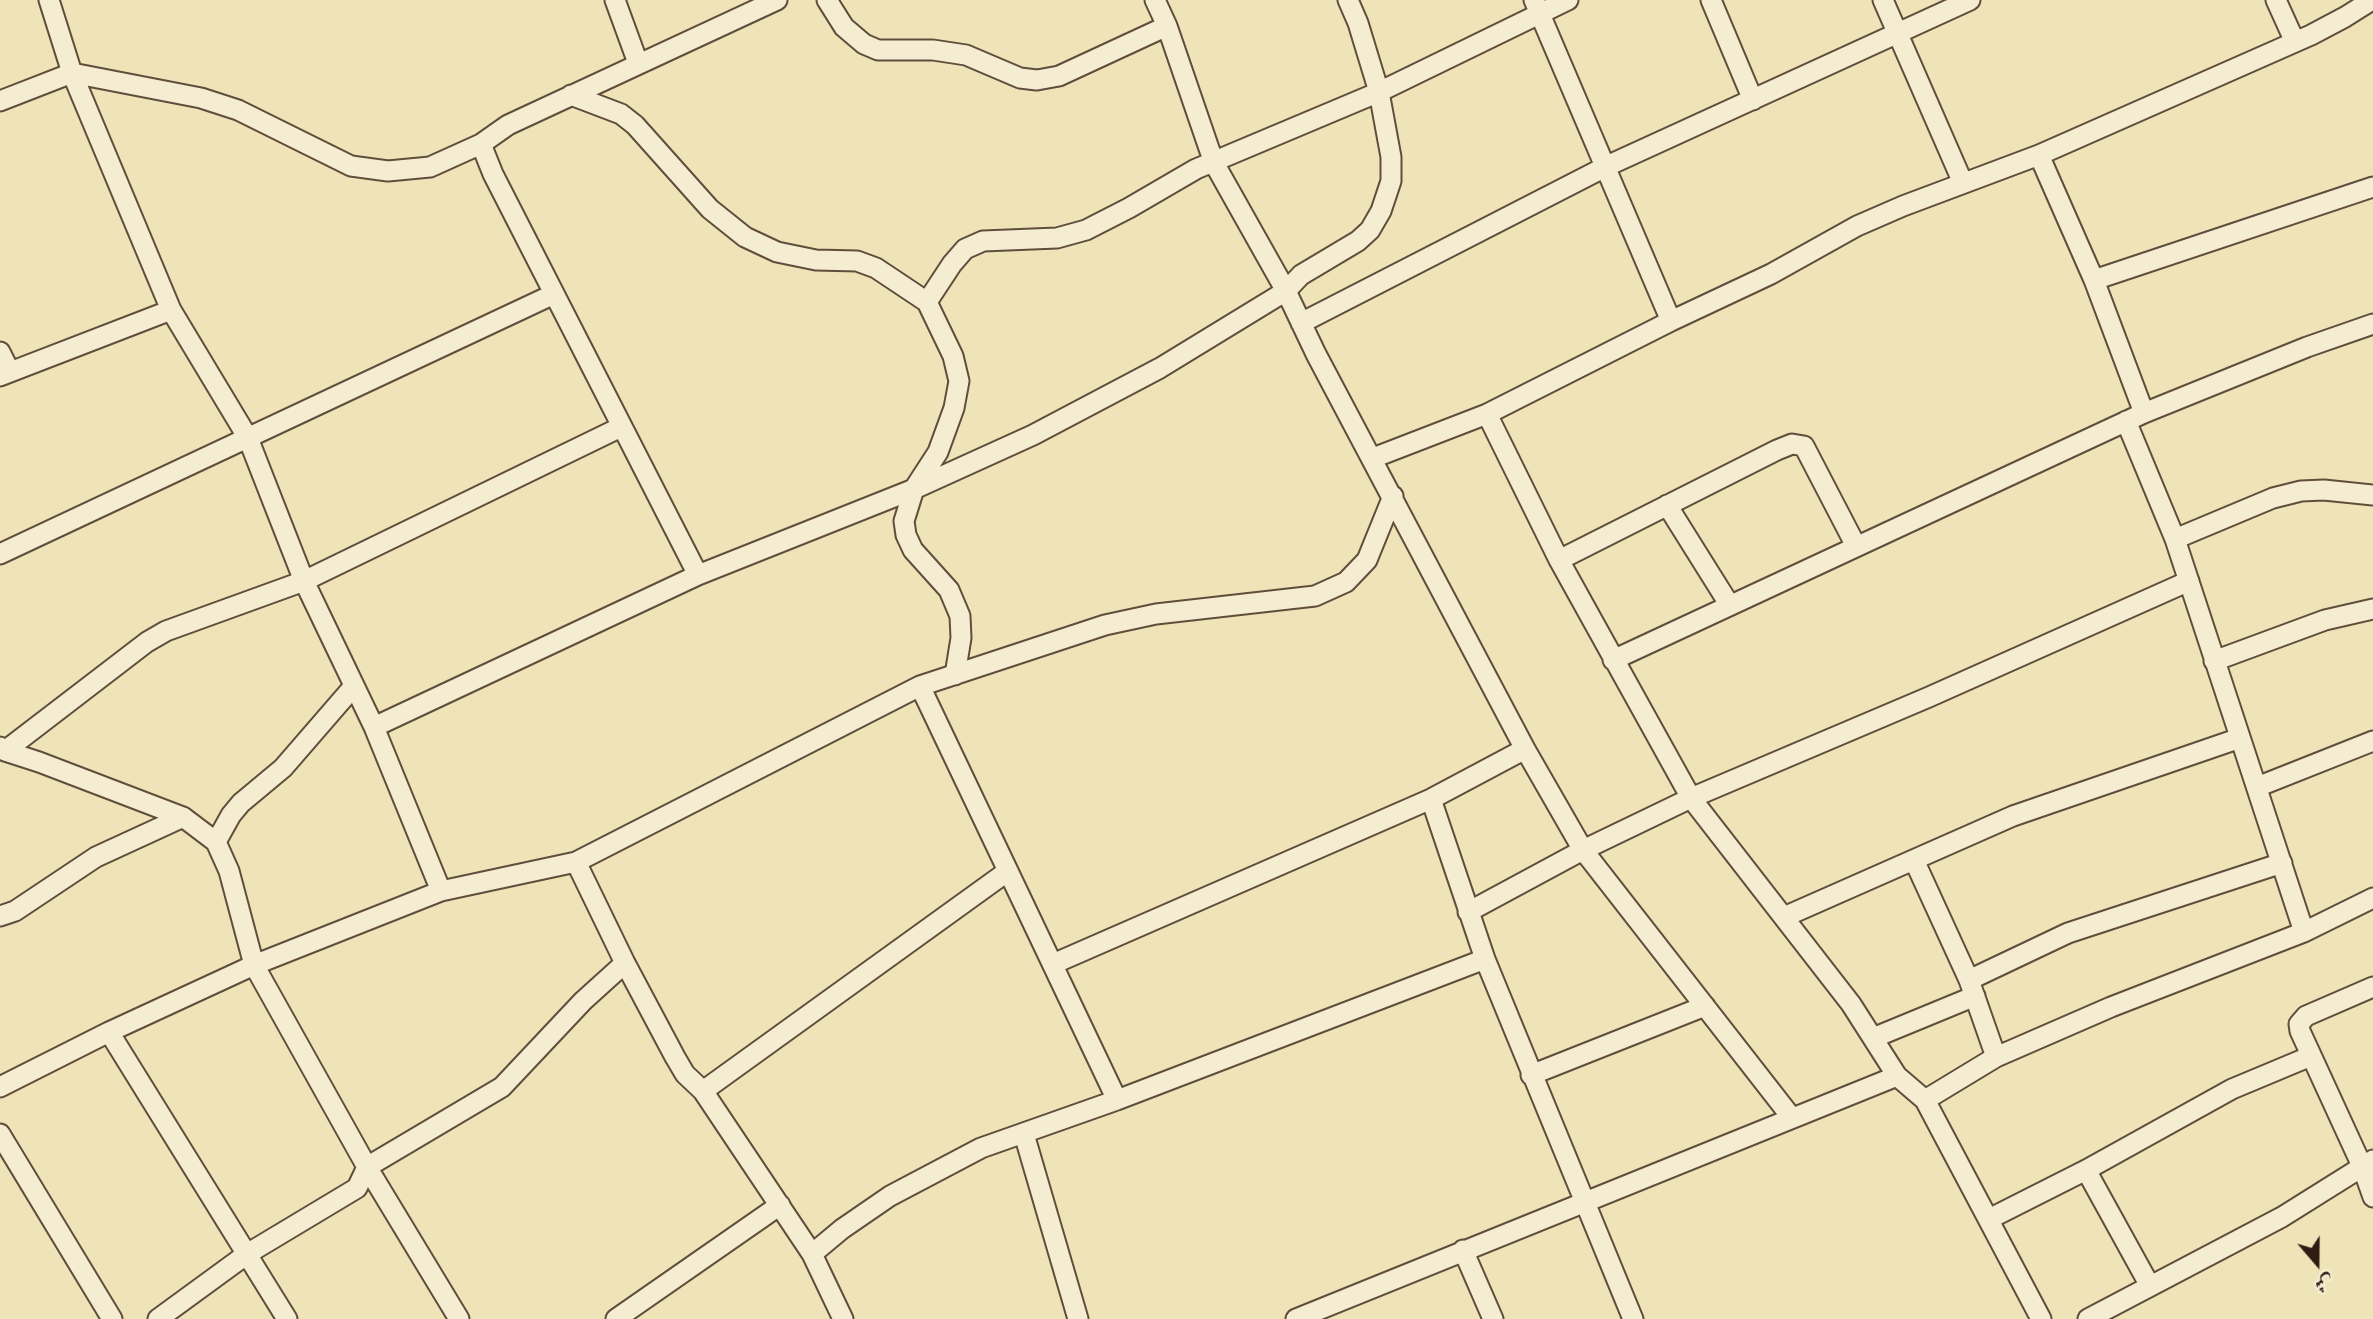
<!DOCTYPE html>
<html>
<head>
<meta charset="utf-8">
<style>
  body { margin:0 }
  #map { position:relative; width:2373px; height:1319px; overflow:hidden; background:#efe4b8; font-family:"IM FELL DW Pica",Amiri,serif }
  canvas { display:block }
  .north { position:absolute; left:2282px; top:1228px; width:70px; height:70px; -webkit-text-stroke:5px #f5edd1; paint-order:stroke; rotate:160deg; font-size:19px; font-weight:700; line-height:28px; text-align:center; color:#301b13 }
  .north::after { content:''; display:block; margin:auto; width:24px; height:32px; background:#301b13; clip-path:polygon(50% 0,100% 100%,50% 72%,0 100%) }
</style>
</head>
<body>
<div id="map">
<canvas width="2373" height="1319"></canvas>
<div class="north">ش</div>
</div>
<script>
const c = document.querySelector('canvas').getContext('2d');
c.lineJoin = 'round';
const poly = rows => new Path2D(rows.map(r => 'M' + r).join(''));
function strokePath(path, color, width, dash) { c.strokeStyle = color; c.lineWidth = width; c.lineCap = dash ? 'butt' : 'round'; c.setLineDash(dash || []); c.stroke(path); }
const street = poly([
  [49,0,72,73,171,310,248,438,304,581,374,727,441,891],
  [615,0,638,63],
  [827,0,844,27,864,44,878,50,933,50,966,55,1020,78,1037,80,1059,76,1167,26],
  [1155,0,1167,26,1214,163,1286,291,1316,354,1525,749,1583,850,1792,1118],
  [1534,0,1671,321],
  [1711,0,1753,100],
  [1883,0,1963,183],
  [2276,0,2295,42],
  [571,95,621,114,635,125,710,209,745,237,777,252,816,260,857,261,876,268,927,302,953,356,959,381,954,408,938,452,914,489,904,521,906,535,913,550,949,590,960,616,961,638,955,675],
  [0,101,72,73,201,98,238,110,351,166,388,171,430,167,481,144,508,125,777,0],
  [481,144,493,174,698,575],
  [2039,155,2094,280,2144,413],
  [2094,280,2373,187],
  [927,302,952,264,965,249,983,241,1057,238,1086,230,1129,208,1196,169,1379,92,1568,0],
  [1301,323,1607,166,1970,0],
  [0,352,10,372],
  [0,376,171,310],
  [1487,414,1559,560,1691,798,1851,1004,1897,1076,1925,1100,2041,1319],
  [2126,421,2175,539,2304,932],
  [1373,458,1487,414,1671,321,1771,274,1857,226,1903,206,2039,155,2311,35,2345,17,2372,0],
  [1667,505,1729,604],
  [2175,539,2273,498,2301,491,2324,490,2373,495],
  [0,554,554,294],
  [1559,560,1777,450,1792,444,1804,446,1856,546],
  [1613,660,2144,413,2307,347,2373,324],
  [2214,661,2325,620,2373,609],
  [920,686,1117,1100],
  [374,727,698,575,914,489,1033,435,1160,368,1286,291,1301,275,1358,241,1370,230,1381,211,1391,181,1391,157,1379,92,1358,23,1348,0],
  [0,747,5,751,39,762,183,817,216,842,229,871,254,965,367,1167,459,1319],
  [5,751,147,642,166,631,304,581,621,427],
  [2257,787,2373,741],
  [1431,799,1485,959,1633,1319],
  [216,842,231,815,241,803,283,768,354,686],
  [1914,860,1969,980,1996,1057],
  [576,862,625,963,675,1057,685,1074,703,1091,812,1254,843,1319],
  [1468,912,1583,850,1691,798,1929,697,2189,581],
  [0,916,15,911,96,857,183,817],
  [1784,917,2013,816,2240,738],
  [1053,964,1431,799,1525,749],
  [1969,980,2068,933,2282,863],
  [2373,987,2306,1016,2299,1024,2300,1031,2362,1166,2373,1197],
  [109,1032,287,1319],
  [1873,1038,1975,996],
  [1531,1075,1705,1006],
  [0,1087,109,1032,254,965,441,891,576,862,920,686,1105,625,1156,614,1315,596,1346,582,1367,560,1393,496],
  [703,1091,1008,871],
  [1925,1100,1996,1057,2111,1007,2304,932,2373,898],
  [0,1134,112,1319],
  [1024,1134,1078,1319],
  [2086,1170,2150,1286],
  [1989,1219,2086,1170,2232,1089,2311,1056],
  [1463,1250,1493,1319],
  [812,1254,842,1229,890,1196,981,1148,1117,1100,1485,959],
  [158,1319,247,1254,357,1188,367,1167,502,1087,583,1001,625,963],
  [616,1319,780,1205],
  [1296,1319,1897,1076],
  [2088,1319,2282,1217,2373,1160]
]);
strokePath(street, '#604d3c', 23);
strokePath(street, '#f5edd1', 19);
</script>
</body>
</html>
